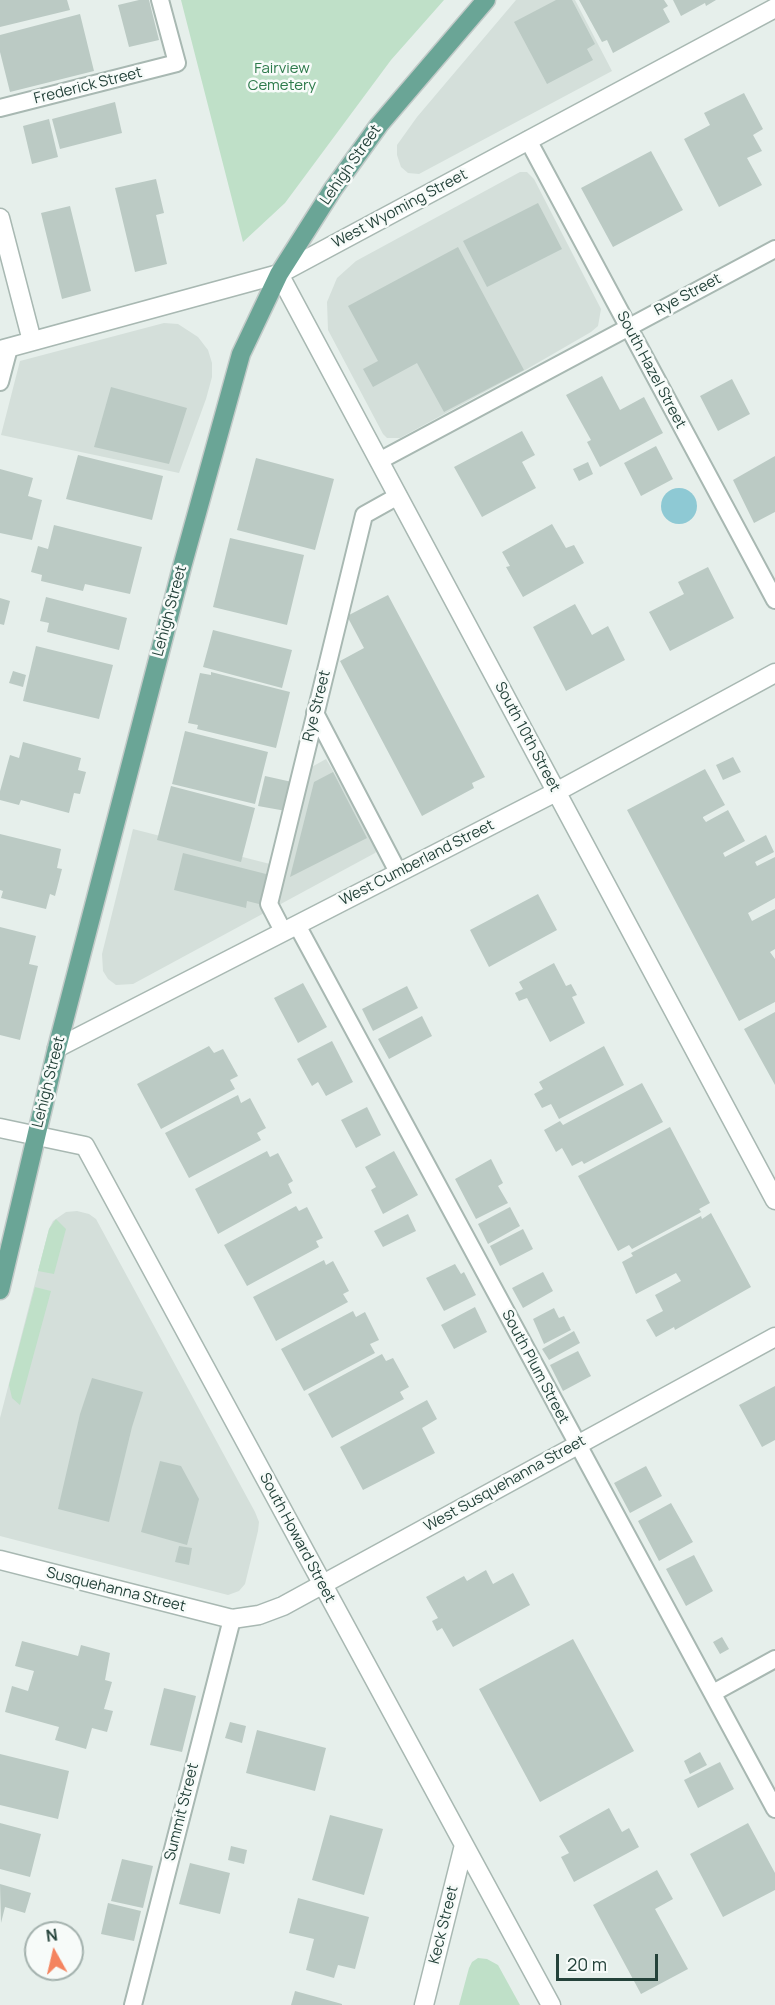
<!DOCTYPE html>
<html>
<head>
<meta charset="utf-8">
<style>
  body { margin:0 }
  #map { position:relative; width:775px; height:2005px; overflow:hidden; background:#e6efeb; font-family:Manrope,sans-serif }
  canvas { display:block }
  .north { position:absolute; left:24px; top:1921px; width:60px; height:60px; box-sizing:border-box; background:#f7fbf9; border:2px solid #a3b1ad; border-radius:50%; rotate:352deg; font-size:16px; font-weight:700; line-height:24px; text-align:center; color:#24423a }
  .north::after { content:''; display:block; margin:auto; width:21px; height:27px; background:#f4845f; clip-path:polygon(50% 0,100% 100%,50% 72%,0 100%) }
  .scale { position:absolute; left:556px; top:1954px; width:102px; height:27px; box-sizing:border-box; border:3px solid #24423a; border-top:0; padding-left:8px; font-size:18px; line-height:21px; white-space:nowrap; color:#24423a; -webkit-text-stroke:4px #f7fbf9; paint-order:stroke }
</style>
</head>
<body>
<div id="map">
<canvas width="775" height="2005"></canvas>
<div class="north">N</div>
<div class="scale">20 m</div>
</div>
<script>
const c = document.querySelector('canvas').getContext('2d');
c.lineJoin = 'round';
function fillPath(path, color) { c.fillStyle = color; c.fill(path, 'evenodd'); }
const poly = rows => new Path2D(rows.map(r => 'M' + r).join(''));
function strokePath(path, color, width, dash) { c.strokeStyle = color; c.lineWidth = width; c.lineCap = dash ? 'butt' : 'round'; c.setLineDash(dash || []); c.stroke(path); }
function drawText(font, color, halo, rows, align = 'center') {
  c.font = font + ' Manrope,sans-serif'; c.lineWidth = 5; c.setLineDash([]); c.textBaseline = 'middle'; c.strokeStyle = halo; c.fillStyle = color; for (const [text, x, y, turn = 0] of rows) {
    c.save(); c.translate(x, y); c.rotate((+turn || 0) * Math.PI / 180); c.textAlign = isNaN(turn) ? turn : align; if (halo) c.strokeText(text, 0, 0); c.fillText(text, 0, 0); c.restore();
  }
}
const built = poly([
  [516,0,575,0,612,71,419,174,408,173,401,167,397,155,397,145,417,117],
  [520,172,527,172,534,179,601,309,598,326,591,332,527,369,400,438,387,438,383,434,328,330,327,302,337,278,356,261],
  [164,323,178,324,198,337,208,350,212,363,212,377,206,399,179,473,1,435,20,361],
  [326,759,374,840,378,849,375,853,133,984,116,985,108,979,103,971,102,954,133,829,270,864,308,769],
  [77,1211,89,1214,96,1219,255,1512,259,1522,258,1531,245,1584,239,1591,228,1595,0,1536,0,1418,49,1229,53,1221,66,1212]
]);
const green = poly([
  [181,0,444,0,391,60,285,203,243,242],
  [56,1219,66,1229,54,1274,38,1271,49,1229],
  [35,1287,51,1291,20,1405,12,1398,9,1385],
  [478,1958,487,1959,498,1965,520,2005,459,2005,469,1968,472,1962]
]);
const water = poly([
  '661 506a18 18 0 1 1 36 0a18 18 0 1 1-36 0Z'
]);
const building = poly([
  [0,0,67,0,70,10,0,27],
  [139,0,149,0,159,40,129,47,118,5],
  [556,0,572,0,595,44,587,49,593,60,547,84,514,22],
  [579,0,664,0,668,6,663,9,670,22,613,53,607,40,602,42],
  [673,0,716,0,706,6,705,3,681,16],
  [80,14,94,71,10,92,0,52,0,35],
  [744,93,763,129,753,135,762,151,747,158,762,185,719,207,684,139,710,125,704,113],
  [115,102,122,133,60,149,52,119],
  [49,119,58,157,32,164,23,126],
  [651,151,683,210,613,247,581,188],
  [156,179,164,213,156,215,167,264,135,272,115,188],
  [538,203,562,249,487,287,463,241],
  [70,206,91,291,62,299,41,213],
  [458,247,524,370,444,412,417,363,373,387,363,369,378,361,348,306],
  [602,376,620,410,644,397,663,433,600,467,587,442,591,440,566,395],
  [732,379,750,414,718,431,700,396],
  [111,387,187,408,169,464,94,447],
  [522,431,535,455,522,462,536,488,482,517,454,467],
  [656,446,673,479,641,496,624,463],
  [78,455,163,476,152,520,66,499],
  [775,456,775,512,754,523,733,480],
  [256,458,334,479,315,550,237,530],
  [588,462,593,474,579,481,573,469],
  [0,469,33,478,28,496,42,500,32,540,0,533],
  [552,524,566,548,574,545,584,563,523,597,506,567,510,566,502,552],
  [54,525,142,547,130,594,85,584,83,591,41,581,42,575,31,572,38,546,48,549],
  [230,538,304,555,287,625,213,607],
  [708,567,734,618,670,651,649,612,684,594,678,582],
  [388,595,485,777,472,783,474,788,422,816,340,661,364,648,347,616],
  [46,597,127,618,119,650,47,632,49,623,40,621],
  [0,598,10,601,4,625,0,624],
  [575,604,592,635,608,626,625,660,566,691,533,627],
  [213,630,292,650,282,688,203,667],
  [36,646,113,665,99,719,23,701],
  [13,671,26,675,23,687,9,683],
  [211,672,290,692,276,748,197,729,198,725,188,723,200,673,211,675],
  [185,731,268,752,255,804,172,784],
  [23,742,81,758,78,770,86,772,80,794,74,793,69,813,21,800,19,805,0,800,0,791,10,755,19,758],
  [733,757,741,772,723,780,716,765],
  [705,769,725,805,703,817,703,818,706,822,728,810,745,841,723,853,725,857,766,835,774,852,755,862,757,866,775,857,775,898,748,913,752,921,775,909,775,949,770,952,775,959,775,1002,739,1021,627,810],
  [333,772,367,838,290,877,314,782],
  [265,776,292,782,286,811,258,806],
  [171,786,255,808,241,862,157,840],
  [0,834,61,849,57,868,62,869,55,896,50,894,46,909,1,898,3,891,0,890],
  [183,853,270,875,263,905,247,901,246,908,174,890],
  [538,894,557,930,489,967,470,930],
  [0,927,36,936,29,964,38,966,20,1040,0,1035],
  [554,963,566,986,571,984,577,995,572,997,585,1023,550,1042,527,998,519,1001,515,993,523,989,519,982],
  [303,983,327,1027,298,1043,274,998],
  [407,986,418,1008,373,1031,362,1009],
  [775,1012,775,1085,744,1029],
  [422,1016,432,1036,389,1059,378,1039],
  [332,1041,353,1082,326,1096,318,1082,312,1086,297,1059],
  [209,1046,214,1053,223,1049,238,1076,230,1080,235,1089,161,1129,137,1084],
  [604,1046,624,1085,559,1119,551,1104,542,1108,534,1094,543,1089,539,1082],
  [642,1083,663,1122,584,1164,582,1161,572,1166,562,1148,556,1152,544,1130,560,1121,563,1125],
  [238,1095,241,1103,250,1098,266,1128,257,1133,261,1140,189,1178,165,1133],
  [367,1107,381,1135,356,1148,341,1120],
  [670,1127,710,1203,699,1209,701,1212,632,1249,629,1245,618,1251,578,1176],
  [267,1151,270,1157,278,1153,293,1181,288,1184,292,1193,218,1234,195,1189],
  [394,1151,418,1195,383,1214,371,1190,376,1187,365,1167],
  [491,1159,503,1183,498,1186,508,1203,476,1219,455,1179],
  [296,1206,299,1211,307,1207,323,1238,316,1241,319,1247,247,1286,224,1245],
  [510,1207,520,1226,488,1244,478,1224],
  [711,1213,751,1287,675,1330,674,1327,656,1337,646,1320,663,1311,655,1295,681,1281,676,1273,636,1294,622,1262,633,1256,631,1253,701,1216,702,1219],
  [408,1214,416,1231,383,1247,374,1231],
  [523,1229,533,1249,500,1266,490,1246],
  [324,1260,326,1265,333,1261,349,1291,343,1294,348,1302,276,1341,253,1297],
  [455,1264,461,1274,464,1272,476,1295,444,1311,426,1278],
  [543,1272,553,1291,523,1308,512,1288],
  [475,1307,487,1332,454,1349,441,1325],
  [554,1308,559,1318,564,1316,571,1330,544,1344,533,1319],
  [353,1311,356,1317,365,1312,379,1340,370,1344,375,1353,304,1391,281,1349],
  [574,1331,580,1343,549,1360,542,1349],
  [578,1351,591,1376,563,1391,550,1365],
  [382,1354,386,1361,393,1358,409,1387,400,1392,404,1399,332,1438,308,1394],
  [92,1378,143,1392,132,1427,109,1522,58,1509,80,1414],
  [775,1386,775,1440,762,1447,739,1405],
  [427,1400,437,1419,422,1428,435,1453,363,1490,340,1447],
  [160,1461,181,1466,199,1499,187,1545,141,1532],
  [646,1466,662,1496,630,1513,614,1483],
  [671,1503,693,1542,659,1561,638,1521],
  [179,1546,192,1548,189,1565,175,1562],
  [694,1555,713,1591,686,1606,666,1569],
  [486,1570,493,1584,513,1573,530,1605,453,1647,442,1628,437,1631,432,1621,438,1618,426,1597,464,1576,467,1581],
  [722,1637,729,1649,720,1654,713,1642],
  [573,1639,634,1751,540,1802,479,1689],
  [22,1641,78,1656,81,1645,110,1653,105,1680,112,1682,104,1709,113,1711,107,1732,92,1728,86,1749,55,1740,59,1727,5,1712,12,1686,28,1691,34,1671,15,1666],
  [164,1688,196,1696,182,1752,150,1745],
  [230,1722,246,1726,242,1743,225,1738],
  [257,1730,326,1748,315,1791,246,1773],
  [700,1752,707,1765,690,1774,684,1761],
  [0,1754,69,1771,58,1819,0,1805],
  [720,1762,734,1789,698,1808,684,1780],
  [609,1808,622,1832,629,1828,639,1847,574,1882,561,1857,569,1853,559,1836],
  [330,1815,383,1829,364,1895,312,1880],
  [0,1823,41,1834,30,1877,0,1869],
  [748,1823,775,1873,775,1890,723,1917,690,1854],
  [231,1846,247,1850,244,1864,228,1860],
  [122,1859,153,1866,143,1908,111,1901],
  [190,1863,230,1873,220,1914,179,1904],
  [657,1870,673,1899,655,1909,688,1969,641,1994,593,1905],
  [0,1884,31,1893,25,1913,5,1907,1,1923],
  [298,1898,369,1917,355,1969,338,1965,334,1978,306,1970,314,1939,289,1933],
  [108,1903,141,1911,134,1941,101,1934],
  [295,1991,342,2004,342,2005,291,2005]
]);
const service = poly([
  [0,108,177,63,160,0],
  [528,140,775,600],
  [0,382,9,348],
  [379,461,775,249],
  [315,713,398,872],
  [297,925,775,1809],
  [283,931,269,904,364,515,398,496],
  [713,1693,775,1659],
  [133,2005,232,1619]
]);
const minor = poly([
  [0,218,32,341],
  [279,274,775,1200],
  [0,350,279,274,775,8],
  [57,1048,556,792,775,673],
  [0,1128,85,1146,551,2005],
  [0,1560,232,1619,259,1615,283,1606,775,1337],
  [424,2005,464,1845]
]);
const primary = poly([
  [0,1290,57,1048,182,567,241,354,279,274,333,189,379,125,486,0]
]);
const parkNames = [
  ["Fairview",282,69],
  ["Cemetery",282,86]
];
const streetNames = [
  ["Frederick Street",88,86,-14],
  ["Lehigh Street",351,165,-55],
  ["West Wyoming Street",400,209,-28],
  ["Rye Street",688,295,-28],
  ["South Hazel Street",651,370,62],
  ["Lehigh Street",170,611,-75],
  ["Rye Street",317,706,-76],
  ["South 10th Street",527,737,62],
  ["West Cumberland Street",417,863,-27],
  ["Lehigh Street",49,1082,-76],
  ["South Plum Street",535,1367,62],
  ["West Susquehanna Street",505,1484,-29],
  ["South Howard Street",297,1538,62],
  ["Susquehanna Street",116,1590,14],
  ["Summit Street",182,1812,-76],
  ["Keck Street",444,1925,-76]
];
fillPath(built, '#d4dfda');
fillPath(green, '#bfe0c8');
fillPath(water, '#8ec9d4');
fillPath(building, '#bbcac4');
strokePath(service, '#a8b8b2', 20);
strokePath(minor, '#a8b8b2', 21);
strokePath(primary, '#c2cac8', 21);
strokePath(service, '#fff', 16);
strokePath(minor, '#fff', 18);
strokePath(primary, '#6aa596', 18);
drawText('15px', '#2d7a4b', '#f7fbf9', parkNames);
drawText('15px', '#24423a', '#f7fbf9', streetNames);
</script>
</body>
</html>
